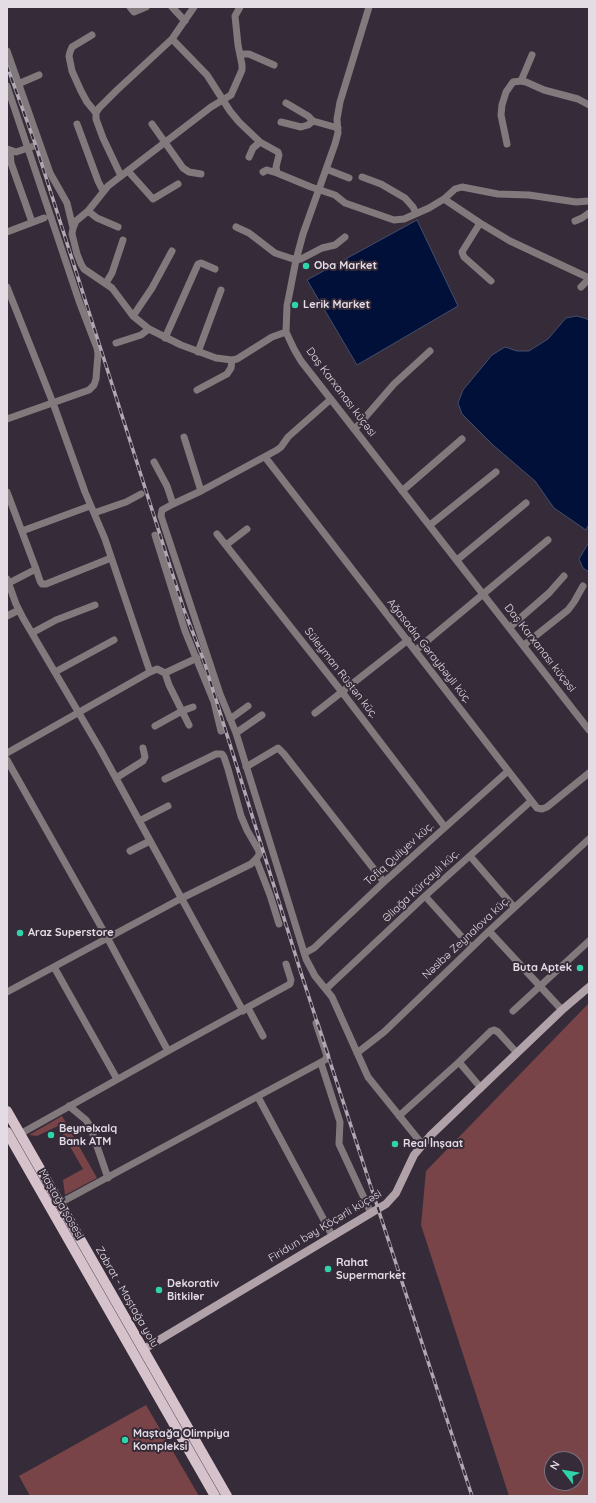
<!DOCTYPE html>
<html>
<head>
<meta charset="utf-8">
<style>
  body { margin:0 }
  #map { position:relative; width:596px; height:1503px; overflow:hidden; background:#362b39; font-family:Quicksand,sans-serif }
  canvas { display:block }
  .frame { position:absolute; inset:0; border:8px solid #e3dce5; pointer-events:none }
  .north { position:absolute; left:544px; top:1451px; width:40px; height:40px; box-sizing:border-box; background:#362b39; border:1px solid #7b727e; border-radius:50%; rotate:301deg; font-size:11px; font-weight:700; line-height:16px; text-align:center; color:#e3dce5 }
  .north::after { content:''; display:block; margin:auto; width:14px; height:18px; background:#30d4aa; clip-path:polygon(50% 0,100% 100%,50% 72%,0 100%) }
</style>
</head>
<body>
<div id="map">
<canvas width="596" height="1503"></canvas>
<div class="frame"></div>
<div class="north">N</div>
</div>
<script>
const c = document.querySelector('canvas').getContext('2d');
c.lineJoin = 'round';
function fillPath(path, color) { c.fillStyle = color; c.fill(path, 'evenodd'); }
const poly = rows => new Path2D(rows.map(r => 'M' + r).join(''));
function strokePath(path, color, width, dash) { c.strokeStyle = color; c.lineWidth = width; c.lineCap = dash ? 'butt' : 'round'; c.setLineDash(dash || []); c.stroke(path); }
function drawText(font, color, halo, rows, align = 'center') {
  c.font = font + ' Quicksand,sans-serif'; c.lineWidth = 4; c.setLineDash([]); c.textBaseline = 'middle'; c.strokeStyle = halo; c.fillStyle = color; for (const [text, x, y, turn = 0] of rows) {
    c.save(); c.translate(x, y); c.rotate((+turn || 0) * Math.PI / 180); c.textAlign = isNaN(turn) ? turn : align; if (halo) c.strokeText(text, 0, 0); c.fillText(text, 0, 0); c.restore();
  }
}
const green = poly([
  [589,1003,589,1496,509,1496,421,1225,426,1171],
  [552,1459,576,1459,576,1483,552,1483],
  [62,1116,97,1178,65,1195,63,1180,83,1169,58,1126,37,1136,29,1135],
  [146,1405,199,1496,30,1496,19,1476]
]);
const water = poly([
  [417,220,458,306,357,365,307,280,417,220],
  [577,316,587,319,589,321,589,524,586,530,554,508,535,481,493,445,462,414,458,403,463,390,492,355,505,347,517,351,529,351,548,339,566,318,577,316],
  [589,542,589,572,583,568,579,559,589,542]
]);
const street = poly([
  [130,7,134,12,146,7],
  [172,7,185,21],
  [369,7,340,102,337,119,338,133,335,144,303,234,296,260,287,306,286,332,294,349,301,361,589,730],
  [92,35,72,47,70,52,69,56,72,71,81,91,87,102,96,113],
  [172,39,207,75,230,111,239,122,260,142,278,152,279,155,276,167,277,173,311,187,335,195,345,203,394,220,404,219,429,208,444,199,455,189,462,187,498,194,529,195,576,202,589,201],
  [7,51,50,173,67,203,73,228,72,234,77,254,81,264,84,269,112,288,133,316,149,329,181,345,216,358,232,360,237,359,272,337,286,332],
  [240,54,249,54,274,65],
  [521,81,532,55],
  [18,84,39,75],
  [7,86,79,301,97,348,98,354,96,379,94,385,89,390,7,419],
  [286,103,308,116,313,121,338,128],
  [281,122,301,127,308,125,313,121],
  [77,124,98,181,103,191],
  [152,124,183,168,189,172,201,174],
  [507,144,501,115,502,105,506,92,513,82,521,81,526,82,544,90,578,99,589,105],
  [7,149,16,152,40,144],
  [10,151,11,163,32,222],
  [249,157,253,148,260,142],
  [326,169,349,178],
  [128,171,153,199,178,184],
  [263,172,267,170,277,173],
  [121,176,103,138,96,119,96,113,99,108,116,91,172,39,194,7],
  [362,177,381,184,405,198,413,207,416,213],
  [444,199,480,223,510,241,589,278],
  [88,211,97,218,118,227],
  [575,221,582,218,589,213],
  [480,223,462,252,464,257,491,281],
  [236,227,249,233,275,253,296,260,301,259,322,248,335,245,345,237],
  [73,228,76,221,88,211,108,186,211,107,231,95,242,70,242,65,238,45,235,16,240,7],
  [7,232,44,218],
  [106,283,112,273,123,240],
  [7,287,53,403,85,492,105,539,150,672],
  [581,287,589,279],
  [133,316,152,288,172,251],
  [165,338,198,264,201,263,215,269],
  [116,343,141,335,149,329],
  [198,352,221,290],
  [197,390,227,374,231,368,232,360],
  [355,429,394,384,430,351],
  [184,437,201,491],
  [265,457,537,808,542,809,547,807,589,773],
  [154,462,167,486,173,504,162,510,161,516,220,694,236,733,306,959,315,976,332,997,368,1077,422,1144],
  [402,491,462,439],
  [7,492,36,569,40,581,42,584,46,584,111,558],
  [173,504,201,491,277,450,281,447,288,437,331,399],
  [94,513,126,502,141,494],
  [430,525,496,472],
  [22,531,90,506],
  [217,534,342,692,445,827],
  [155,535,185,631,214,702,221,731],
  [226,545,247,529],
  [457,560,526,503],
  [7,579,16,604,23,618,100,749,243,1011],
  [7,584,36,569],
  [7,616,19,610],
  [510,627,549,593,564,576],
  [32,633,56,620,95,605],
  [524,645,568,610,574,602,583,586],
  [416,650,548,540],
  [55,672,114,640],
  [165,673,169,685,189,725],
  [315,713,408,640],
  [230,719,248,706],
  [155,726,182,711,193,707],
  [236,733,262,715],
  [7,753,150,672,157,669,165,673,197,658],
  [7,760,108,939,168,1051],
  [246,767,278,748,284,754,384,882],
  [116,778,143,761,145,757,143,748],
  [139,821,168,806],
  [130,851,150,841],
  [470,856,514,907],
  [256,859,270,895,279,924],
  [425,896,471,947],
  [489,931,562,1010],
  [305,953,314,948,384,882,508,771],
  [54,967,117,1079],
  [326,989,425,896,531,801],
  [7,992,182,898,251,864,256,859,259,855,259,851,247,830,241,816,228,769,224,757,222,754,216,754,165,779],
  [248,1008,263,1036],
  [513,1011,589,941],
  [357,1053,384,1032,489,931,589,839],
  [459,1062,481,1088],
  [321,1063,340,1122,339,1144,371,1213],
  [258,1097,332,1235],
  [69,1106,86,1120,90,1126,108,1178],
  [399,1116,459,1062,491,1031,494,1030,498,1032,517,1053],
  [20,1134,168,1051,290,984,291,980,286,964],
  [60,1203,325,1060,327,1056,316,1023]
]);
const secondary = poly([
  [144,1349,386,1204,396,1193,414,1155,430,1136,562,1010,589,987]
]);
const primary = poly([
  [7,1111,227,1496],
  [7,1132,215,1496]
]);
const rail = poly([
  [7,66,36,146,184,610,204,661,302,976,472,1496]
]);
const markers = [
  [306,266,4,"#30d4aa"],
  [295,305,4,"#30d4aa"],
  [20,933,4,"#30d4aa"],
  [580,968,4,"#30d4aa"],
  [51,1135,4,"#30d4aa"],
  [395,1144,4,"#30d4aa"],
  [328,1269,4,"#30d4aa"],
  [159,1290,4,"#30d4aa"],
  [125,1440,4,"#30d4aa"]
];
const poiNames = [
  ["Oba Market",314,266],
  ["Lerik Market",303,305],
  ["Araz Superstore",28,933],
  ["Buta Aptek",572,968,"right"],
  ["Beynəlxalq",59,1129],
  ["Bank ATM",59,1142],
  ["Real İnşaat",403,1144],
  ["Rahat",336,1263],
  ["Supermarket",336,1276],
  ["Dekorativ",167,1284],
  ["Bitkilər",167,1297],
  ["Maştağa Olimpiya",133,1434],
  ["Kompleksi",133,1447]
];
const streetNames = [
  ["Daş Karxanası küçəsi",341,392,53],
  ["Daş Karxanası küçəsi",540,648,52],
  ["Ağasadıq Gəraybəyli küç.",429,651,52],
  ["Süleyman Rüstən küç.",341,673,52],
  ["Tofiq Quliyev küç.",399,854,-42],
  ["Əliağa Kürçaylı küç.",421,886,-43],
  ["Nəsibə Zeynalova küç.",466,938,-43],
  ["Maştağa şosesi",61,1204,60],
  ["Firidun bəy Köçərli küçəsi",325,1226,-31],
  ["Zabrat - Maştağa yolu",127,1297,60]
];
fillPath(green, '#794447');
fillPath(water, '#001038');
strokePath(water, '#444d6c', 1);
strokePath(street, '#82797d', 7);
strokePath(secondary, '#b1a2a9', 8);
strokePath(primary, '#d5c2cb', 10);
strokePath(rail, '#afa7b1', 3.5);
strokePath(rail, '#362b39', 2, [6]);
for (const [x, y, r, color] of markers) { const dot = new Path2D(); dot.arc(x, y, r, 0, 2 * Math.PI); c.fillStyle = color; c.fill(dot); strokePath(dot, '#362b39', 1.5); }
drawText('bold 11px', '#e3dce5', '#362b39', poiNames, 'left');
drawText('11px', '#e3dce5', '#362b39', streetNames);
</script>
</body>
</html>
